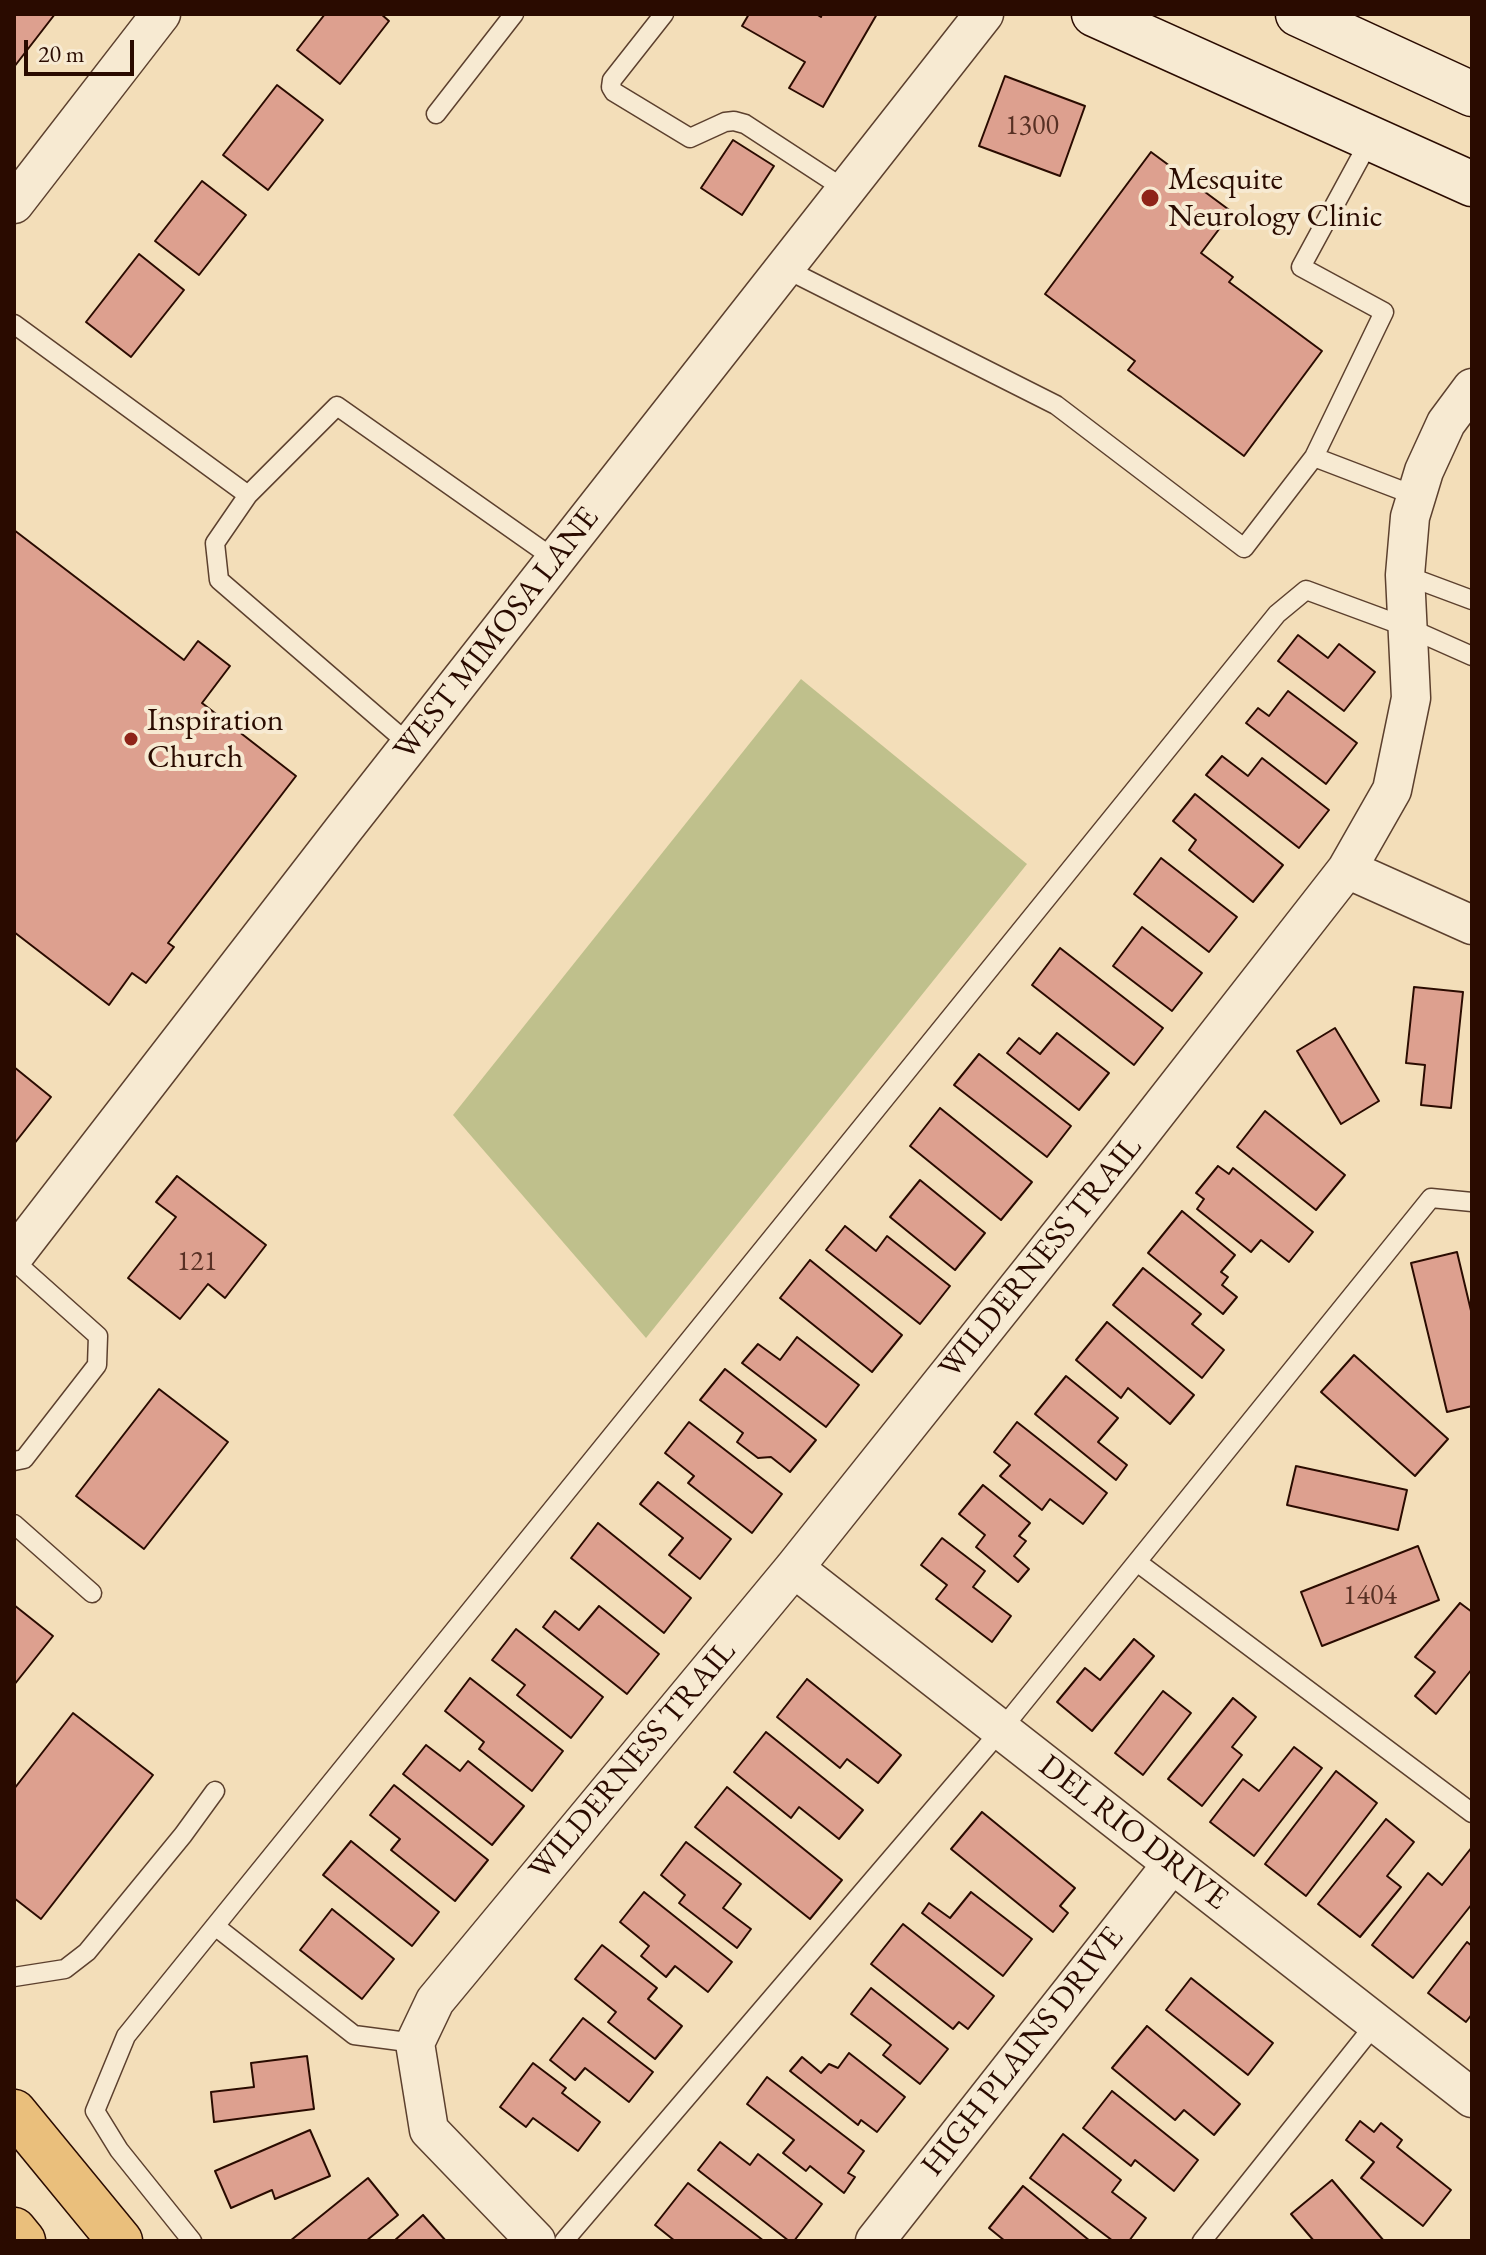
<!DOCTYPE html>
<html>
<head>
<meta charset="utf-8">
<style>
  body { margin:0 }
  #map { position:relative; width:1486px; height:2255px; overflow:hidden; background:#f3deb9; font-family:"EB Garamond",serif }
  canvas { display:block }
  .frame { position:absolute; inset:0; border:16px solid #2a0b00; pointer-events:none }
  .scale { position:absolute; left:24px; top:40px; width:110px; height:36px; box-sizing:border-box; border:4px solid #2a0b00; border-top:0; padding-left:10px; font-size:24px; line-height:28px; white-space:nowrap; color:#2a0b00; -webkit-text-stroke:6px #f7ead2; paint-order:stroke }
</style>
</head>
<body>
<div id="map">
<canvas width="1486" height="2255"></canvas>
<div class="frame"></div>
<div class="scale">20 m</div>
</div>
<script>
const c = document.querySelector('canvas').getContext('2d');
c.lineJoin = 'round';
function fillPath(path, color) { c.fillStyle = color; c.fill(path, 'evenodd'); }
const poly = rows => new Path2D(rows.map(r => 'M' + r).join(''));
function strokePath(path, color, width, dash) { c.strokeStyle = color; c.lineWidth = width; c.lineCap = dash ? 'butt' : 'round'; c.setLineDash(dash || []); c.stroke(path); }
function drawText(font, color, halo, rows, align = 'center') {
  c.font = font + ' "EB Garamond",serif'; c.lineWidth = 8; c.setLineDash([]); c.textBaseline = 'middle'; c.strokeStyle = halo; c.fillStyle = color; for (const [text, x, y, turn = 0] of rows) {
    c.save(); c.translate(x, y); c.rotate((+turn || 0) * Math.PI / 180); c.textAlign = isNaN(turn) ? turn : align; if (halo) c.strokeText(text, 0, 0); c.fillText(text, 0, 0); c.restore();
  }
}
const green = poly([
  [801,679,1027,864,646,1338,453,1115]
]);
const building = poly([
  [55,14,14,67,14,15,55,14],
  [325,14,381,14,389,21,340,84,297,50,325,14],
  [749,14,816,14,821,17,822,14,877,14,823,107,789,88,805,62,742,26,749,14],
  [1005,76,1085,106,1060,176,979,146,1005,76],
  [277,85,323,120,268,190,223,155,277,85],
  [733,140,774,166,742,215,701,188,733,140],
  [1151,152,1232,212,1201,253,1233,277,1229,282,1322,351,1244,456,1128,370,1135,361,1045,294,1151,152],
  [202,181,246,215,199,275,155,241,202,181],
  [139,254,184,290,131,357,86,322,139,254],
  [14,530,184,660,198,641,230,666,202,703,296,776,168,943,174,947,146,983,132,973,109,1005,14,932,14,530],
  [1298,635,1328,658,1339,644,1375,672,1344,711,1278,661,1298,635],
  [1288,691,1357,743,1326,784,1246,723,1258,708,1269,716,1288,691],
  [1222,756,1248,776,1262,758,1329,810,1299,848,1206,775,1222,756],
  [1195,794,1283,865,1253,902,1189,850,1196,840,1173,821,1195,794],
  [1161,858,1237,917,1209,952,1134,894,1161,858],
  [1142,927,1202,973,1172,1011,1113,966,1142,927],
  [1060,948,1163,1028,1134,1065,1032,985,1060,948],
  [1414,987,1463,992,1451,1108,1421,1105,1425,1065,1406,1063,1414,987],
  [1335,1028,1379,1101,1341,1124,1297,1051,1335,1028],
  [1057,1033,1109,1073,1079,1110,1007,1053,1019,1038,1040,1054,1057,1033],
  [979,1054,1071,1126,1047,1157,954,1085,979,1054],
  [14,1067,51,1097,14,1144,14,1067],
  [940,1108,1032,1182,1001,1220,910,1146,940,1108],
  [1265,1111,1345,1175,1316,1210,1237,1147,1265,1111],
  [1218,1166,1229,1174,1233,1168,1313,1232,1289,1262,1261,1240,1251,1252,1197,1209,1204,1199,1196,1193,1218,1166],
  [177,1176,266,1245,225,1298,208,1284,180,1319,128,1278,176,1217,156,1202,177,1176],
  [920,1180,985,1233,955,1270,890,1217,920,1180],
  [1182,1211,1235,1255,1221,1272,1228,1277,1222,1285,1237,1297,1223,1314,1148,1253,1182,1211],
  [845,1226,876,1251,887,1236,950,1286,920,1324,826,1250,845,1226],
  [1457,1252,1472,1315,1472,1406,1447,1412,1411,1263,1457,1252],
  [810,1260,902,1335,872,1372,780,1298,810,1260],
  [1143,1268,1201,1314,1192,1324,1224,1350,1202,1378,1113,1305,1143,1268],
  [1107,1322,1194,1395,1170,1424,1128,1388,1121,1398,1076,1360,1107,1322],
  [797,1337,859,1385,826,1427,742,1363,758,1344,780,1360,797,1337],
  [1354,1355,1448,1439,1415,1476,1321,1392,1354,1355],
  [725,1369,816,1440,790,1472,771,1457,758,1458,737,1442,743,1433,700,1400,725,1369],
  [1066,1376,1118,1418,1098,1442,1127,1465,1116,1480,1035,1414,1066,1376],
  [159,1389,228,1442,144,1549,76,1496,159,1389],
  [689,1422,782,1494,752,1533,688,1483,694,1476,665,1453,689,1422],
  [1017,1422,1107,1493,1083,1524,1050,1499,1042,1510,1000,1476,1010,1465,994,1452,1017,1422],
  [1296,1466,1407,1490,1398,1530,1287,1505,1296,1466],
  [658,1482,731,1539,700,1579,669,1555,683,1538,640,1504,658,1482],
  [983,1485,1030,1523,1019,1536,1026,1541,1014,1556,1029,1569,1018,1582,976,1547,985,1535,959,1514,983,1485],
  [598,1523,691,1598,664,1633,571,1558,598,1523],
  [942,1538,985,1571,973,1587,1011,1616,992,1642,936,1599,947,1585,921,1565,942,1538],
  [1418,1546,1439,1600,1322,1646,1301,1592,1418,1546],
  [1460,1603,1472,1612,1472,1669,1436,1714,1415,1696,1435,1672,1415,1657,1460,1603],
  [14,1605,53,1636,14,1685,14,1605],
  [599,1606,659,1654,627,1694,543,1627,555,1611,579,1630,599,1606],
  [516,1629,603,1697,571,1738,517,1695,525,1685,492,1660,516,1629],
  [1134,1639,1154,1656,1092,1731,1057,1702,1085,1668,1100,1680,1134,1639],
  [470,1678,563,1751,532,1791,479,1749,484,1742,445,1711,470,1678],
  [807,1679,901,1755,878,1783,847,1759,840,1768,777,1717,807,1679],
  [1163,1691,1191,1713,1143,1775,1115,1753,1163,1691],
  [1233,1698,1256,1717,1232,1747,1242,1755,1202,1806,1168,1779,1233,1698],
  [73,1713,153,1775,41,1919,14,1898,14,1789,73,1713],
  [766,1732,863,1810,839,1839,799,1807,791,1818,734,1772,766,1732],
  [426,1745,460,1771,468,1761,524,1806,492,1845,403,1774,426,1745],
  [1294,1747,1322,1768,1254,1856,1210,1822,1243,1779,1259,1791,1294,1747],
  [1336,1771,1377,1803,1306,1896,1265,1864,1336,1771],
  [394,1785,488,1860,455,1901,391,1850,400,1839,370,1815,394,1785],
  [727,1787,842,1880,810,1919,695,1827,727,1787],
  [982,1812,1075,1888,1060,1906,1068,1913,1053,1932,951,1849,982,1812],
  [1386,1819,1414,1842,1387,1876,1401,1887,1360,1937,1318,1904,1386,1819],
  [351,1841,439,1912,412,1946,323,1875,351,1841],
  [686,1842,741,1884,723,1908,751,1929,737,1948,679,1903,685,1895,661,1875,686,1842],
  [1472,1847,1472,1904,1413,1978,1372,1945,1428,1873,1442,1885,1472,1847],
  [644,1892,732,1962,708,1992,675,1966,666,1977,641,1956,649,1946,620,1922,644,1892],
  [971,1892,1032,1939,1003,1976,922,1913,929,1903,950,1918,971,1892],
  [332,1909,394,1959,362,1999,300,1950,332,1909],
  [903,1924,994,1996,968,2029,959,2022,953,2029,871,1964,903,1924],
  [1467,1942,1472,1946,1472,2014,1466,2022,1428,1993,1467,1942],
  [602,1945,657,1988,648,1999,682,2026,655,2059,608,2022,616,2012,575,1979,602,1945],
  [1191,1978,1273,2043,1248,2075,1166,2010,1191,1978],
  [871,1988,948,2049,920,2084,883,2055,891,2045,851,2014,871,1988],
  [583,2018,653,2072,629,2102,585,2068,575,2080,550,2060,583,2018],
  [1147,2026,1240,2104,1214,2135,1184,2110,1175,2120,1112,2068,1147,2026],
  [849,2053,905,2097,877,2132,861,2120,858,2125,790,2071,802,2057,821,2073,829,2064,838,2068,849,2053],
  [307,2056,314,2109,214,2122,211,2092,254,2087,251,2063,307,2056],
  [533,2063,566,2088,562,2093,600,2122,578,2151,533,2118,526,2127,500,2107,533,2063],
  [767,2077,864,2151,848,2173,855,2177,844,2193,810,2166,806,2171,783,2153,794,2140,747,2104,767,2077],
  [1112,2091,1198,2160,1174,2191,1135,2160,1131,2166,1083,2128,1112,2091],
  [1360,2121,1374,2132,1381,2123,1402,2140,1397,2147,1451,2190,1423,2226,1361,2178,1374,2162,1346,2140,1360,2121],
  [310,2130,330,2176,275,2199,272,2190,231,2208,215,2171,310,2130],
  [1063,2134,1121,2180,1112,2192,1146,2218,1129,2241,1113,2241,1030,2178,1063,2134],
  [720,2142,750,2165,758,2154,822,2204,794,2241,789,2241,698,2170,720,2142],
  [368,2178,398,2215,366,2241,290,2241,368,2178],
  [1332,2180,1384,2241,1314,2241,1291,2214,1332,2180],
  [688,2183,764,2241,675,2241,655,2225,688,2183],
  [1023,2186,1090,2241,1005,2241,989,2228,1023,2186],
  [423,2215,446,2241,394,2241,423,2215]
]);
const service = poly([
  [664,14,612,80,611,87,614,92,690,138,725,122,734,121,745,124,846,190],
  [436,114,514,14],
  [784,268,1056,405,1244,548,1314,457,1416,496],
  [14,324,248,495,337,406,556,560],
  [1314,457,1384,312,1301,267,1371,138],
  [248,495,215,543,219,580,410,745],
  [1405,575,1472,600],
  [14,1261,98,1336,97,1365,24,1459,14,1461],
  [14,1524,92,1593],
  [1137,1562,1472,1813],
  [215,1926,354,2035,415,2043],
  [14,1977,65,1969,87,1952,183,1835,215,1791],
  [192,2241,119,2150,95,2111,126,2036,1277,614,1306,590,1409,628,1472,656],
  [564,2241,1001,1730,1431,1198,1472,1202],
  [1202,2241,1376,2023]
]);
const minor = poly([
  [14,204,161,14],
  [1347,869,1472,925],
  [14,1256,343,830,984,14],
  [794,1568,1472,2098],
  [536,2241,429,2130,415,2043,435,2001,794,1568,1122,1157,1347,869,1392,790,1411,698,1405,575,1410,517,1424,471,1446,423,1472,388],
  [875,2241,1172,1864]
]);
const secondary = poly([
  [1094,14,1472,184],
  [1298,14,1472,94]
]);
const primary = poly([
  [14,2112,120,2241],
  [14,2230,23,2241]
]);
const markers = [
  [1150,198,10,"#8f2418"],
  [131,739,8,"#8f2418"]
];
const numberNames = [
  ["1300",1032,126],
  ["121",197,1262],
  ["1404",1370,1596]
];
const poiNames = [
  ["Mesquite",1168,180],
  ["Neurology Clinic",1168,217],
  ["Inspiration",147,721],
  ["Church",147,758]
];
const streetNames = [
  ["WEST MIMOSA LANE",497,634,-52],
  ["WILDERNESS TRAIL",1041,1258,-51],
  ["WILDERNESS TRAIL",633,1761,-50],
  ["DEL RIO DRIVE",1133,1833,38],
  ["HIGH PLAINS DRIVE",1023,2052,-52]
];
fillPath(green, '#bfc08c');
fillPath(building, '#dda08f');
strokePath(building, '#2a0b00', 2);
strokePath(service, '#5c402e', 21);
strokePath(minor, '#5c402e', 41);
strokePath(secondary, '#2a0b00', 47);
strokePath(primary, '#2a0b00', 47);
strokePath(service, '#f7ead2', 18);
strokePath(minor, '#f7ead2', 38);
strokePath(secondary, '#f7ead2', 44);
strokePath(primary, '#eabf7c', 44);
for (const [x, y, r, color] of markers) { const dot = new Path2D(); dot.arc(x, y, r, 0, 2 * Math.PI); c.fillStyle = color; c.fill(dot); strokePath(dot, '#f7ead2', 3); }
drawText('28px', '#573024', null, numberNames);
drawText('32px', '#2a0b00', '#f7ead2', poiNames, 'left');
drawText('32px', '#2a0b00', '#f7ead2', streetNames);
</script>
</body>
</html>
